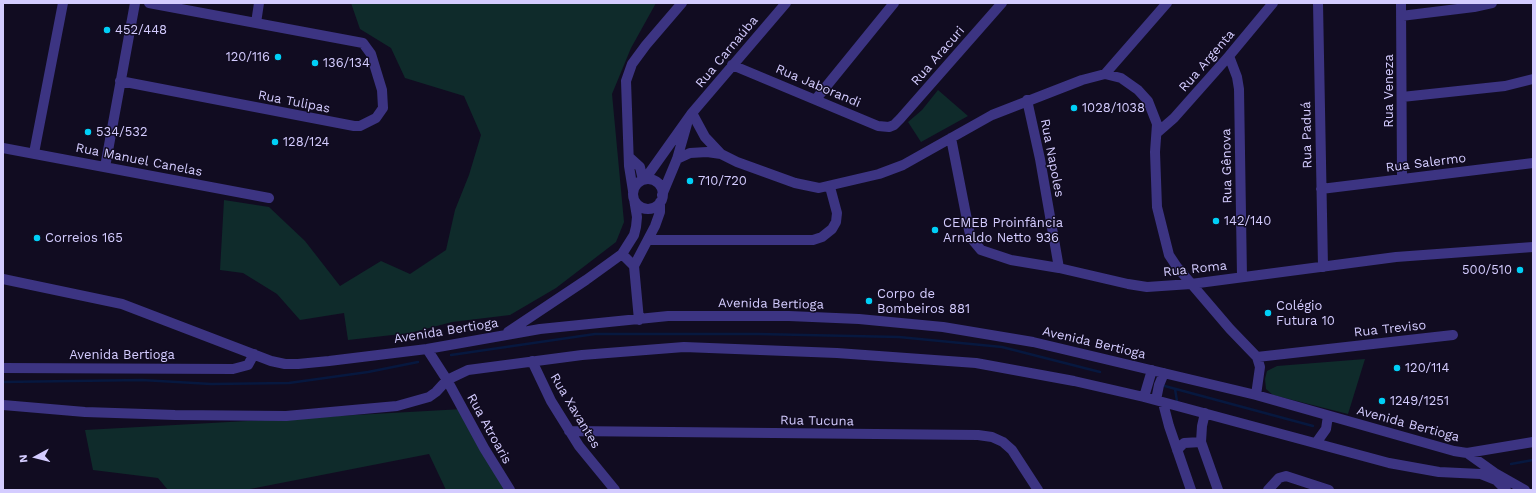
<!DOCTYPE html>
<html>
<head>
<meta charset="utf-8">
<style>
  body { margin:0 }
  #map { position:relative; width:1536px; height:493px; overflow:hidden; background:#110c21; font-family:"Work Sans",sans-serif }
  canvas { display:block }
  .frame { position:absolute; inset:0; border:4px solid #d4ccff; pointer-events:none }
  .north { position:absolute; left:16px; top:437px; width:40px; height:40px; -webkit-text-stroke:3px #110c21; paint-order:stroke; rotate:263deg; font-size:11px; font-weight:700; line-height:16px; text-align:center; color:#d4ccff }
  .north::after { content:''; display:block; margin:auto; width:14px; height:18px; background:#d4ccff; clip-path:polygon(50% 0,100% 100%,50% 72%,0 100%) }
</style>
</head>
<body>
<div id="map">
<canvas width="1536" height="493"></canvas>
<div class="frame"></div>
<div class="north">N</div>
</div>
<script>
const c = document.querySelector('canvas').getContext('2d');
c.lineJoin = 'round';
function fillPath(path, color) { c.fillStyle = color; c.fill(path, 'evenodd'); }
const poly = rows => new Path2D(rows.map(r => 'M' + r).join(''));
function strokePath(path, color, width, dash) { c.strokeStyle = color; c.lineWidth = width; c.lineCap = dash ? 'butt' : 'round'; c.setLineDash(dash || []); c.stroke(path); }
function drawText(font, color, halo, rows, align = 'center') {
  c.font = font + ' "Work Sans",sans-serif'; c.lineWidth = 3; c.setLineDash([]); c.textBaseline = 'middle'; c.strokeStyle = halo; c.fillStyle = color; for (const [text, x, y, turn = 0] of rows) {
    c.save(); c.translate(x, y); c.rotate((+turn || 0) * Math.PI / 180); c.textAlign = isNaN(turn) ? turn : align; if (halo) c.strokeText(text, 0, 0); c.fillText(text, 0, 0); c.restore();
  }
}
const green = poly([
  [351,3,656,3,631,48,612,94,624,222,616,242,556,288,510,315,452,322,410,333,348,340,344,313,300,320,277,294,243,273,220,270,224,200,269,207,305,241,340,286,381,261,410,274,446,250,455,210,469,175,481,135,464,96,405,78,391,48,360,29],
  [938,90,968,116,921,142,908,122,922,110],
  [1365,359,1348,414,1273,395,1266,389,1265,379,1267,371,1277,366],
  [463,409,507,490,446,490,429,454,245,490,168,490,158,478,93,470,85,430]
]);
const stream = poly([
  [451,355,595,334,758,334,899,337,1002,347,1100,372],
  [3,382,142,380,211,384,289,383,368,372,418,362],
  [1161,385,1313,426],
  [1175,389,1177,401],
  [1511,464,1533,460]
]);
const minor = poly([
  [1318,3,1323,267],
  [1401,3,1402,178],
  [1401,16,1474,7,1492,3],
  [256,23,259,3],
  [1229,56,1237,77,1239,89,1242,277],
  [732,65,878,126,889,127,894,125,900,119,1002,3],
  [1105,74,1167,3],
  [120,81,354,126,360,126,376,118,383,108,382,90,371,54,363,43,149,3],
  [1402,97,1505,86,1533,79],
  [816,99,894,3],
  [1027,100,1040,159,1059,268],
  [692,113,705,137,721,154,737,162,795,183,819,188,879,174,903,165,992,115,1082,80,1105,74,1121,78,1138,90,1148,101,1157,124,1155,152,1157,207,1169,255,1177,267,1230,329,1257,357,1260,367,1256,395],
  [1158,132,1174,118,1229,56,1273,3],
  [951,138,969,230,971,238,981,250,1011,260,1059,268,1128,284,1147,287,1191,284,1396,257,1533,247],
  [3,148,269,198],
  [34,153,63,3],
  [629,157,640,167,643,180],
  [677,159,690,153,707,152,721,154],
  [105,167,135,3],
  [645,179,692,113,786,3],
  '633 194a15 15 0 1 1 30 0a15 15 0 1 1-30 0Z',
  [1321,189,1533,163],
  [633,191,629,166,626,81,632,64,646,45,682,3],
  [662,195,677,159,687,124],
  [648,240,813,240,822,237,832,229,836,222,837,213,830,187],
  [622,254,634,266,639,320],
  [634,266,655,226,660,212,660,202],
  [3,279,122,304,271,361,285,364,298,364,329,361,427,349,540,329,668,316,789,316,859,319,943,327,1033,342,1256,395,1454,451,1467,453,1533,442],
  [508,332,586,280,622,254,634,235,636,227,637,217,634,199],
  [427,349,447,380,484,448,510,490],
  [1257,357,1453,335],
  [532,361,551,401,579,446,615,490],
  [3,368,233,369,248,365,254,354],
  [1144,397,1152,370],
  [1156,400,1159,385,1164,373],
  [1163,403,1169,426,1191,490],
  [3,405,85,412,175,415,286,416,397,406,429,397,436,392,447,380,468,370,582,355,684,347,837,353,976,363,1074,381,1144,397,1389,463,1439,472,1481,474,1496,480,1506,490],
  [1205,413,1202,426,1201,442,1218,490],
  [569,431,978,435,992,437,1003,442,1012,450,1038,490],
  [1316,443,1326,429,1328,416],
  [1177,450,1184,443,1201,442],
  [1467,453,1495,473,1525,490],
  [1268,490,1279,478,1286,476,1329,490]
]);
const markers = [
  [107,30,4,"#00d0f7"],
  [278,57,4,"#00d0f7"],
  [315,63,4,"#00d0f7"],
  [1074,108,4,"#00d0f7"],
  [88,132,4,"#00d0f7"],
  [275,142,4,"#00d0f7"],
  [690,181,4,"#00d0f7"],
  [1216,221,4,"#00d0f7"],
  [935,230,4,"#00d0f7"],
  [37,238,4,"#00d0f7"],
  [1520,270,4,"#00d0f7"],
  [869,301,4,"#00d0f7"],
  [1268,313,4,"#00d0f7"],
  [1397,368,4,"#00d0f7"],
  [1382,401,4,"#00d0f7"]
];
const poiNames = [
  ["452/448",115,30],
  ["120/116",270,57,"right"],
  ["136/134",323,63],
  ["1028/1038",1082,108],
  ["534/532",96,132],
  ["128/124",283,142],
  ["710/720",698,181],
  ["142/140",1224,221],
  ["CEMEB Proinfância",943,223],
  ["Arnaldo Netto 936",943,238],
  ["Correios 165",45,238],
  ["500/510",1512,270,"right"],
  ["Corpo de",877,294],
  ["Bombeiros 881",877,309],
  ["Colégio",1276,306],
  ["Futura 10",1276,321],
  ["120/114",1405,368],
  ["1249/1251",1390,401]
];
const streetNames = [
  ["Rua Carnaúba",727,52,-50],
  ["Rua Aracuri",938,56,-49],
  ["Rua Argenta",1207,61,-49],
  ["Rua Jaborandi",818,86,23],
  ["Rua Veneza",1389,91,-90],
  ["Rua Tulipas",294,102,11],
  ["Rua Paduá",1307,135,-91],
  ["Rua Napoles",1052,158,79],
  ["Rua Manuel Canelas",139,160,11],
  ["Rua Salermo",1426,163,-7],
  ["Rua Gênova",1227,166,-91],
  ["Rua Roma",1195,269,-6],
  ["Avenida Bertioga",771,304,1],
  ["Rua Treviso",1390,329,-6],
  ["Avenida Bertioga",446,331,-9],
  ["Avenida Bertioga",1094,343,13],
  ["Avenida Bertioga",122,355],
  ["Rua Xavantes",575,411,59],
  ["Rua Tucuna",817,421,1],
  ["Avenida Bertioga",1408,424,15],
  ["Rua Atroaris",489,429,61]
];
fillPath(green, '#0f2b2b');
strokePath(stream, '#07183f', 2.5);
strokePath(minor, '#3c3482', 10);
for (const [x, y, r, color] of markers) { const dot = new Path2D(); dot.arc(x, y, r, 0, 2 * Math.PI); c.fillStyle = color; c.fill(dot); strokePath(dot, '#110c21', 1.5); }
drawText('13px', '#d4ccff', '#110c21', poiNames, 'left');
drawText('13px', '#d4ccff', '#110c21', streetNames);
</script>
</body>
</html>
